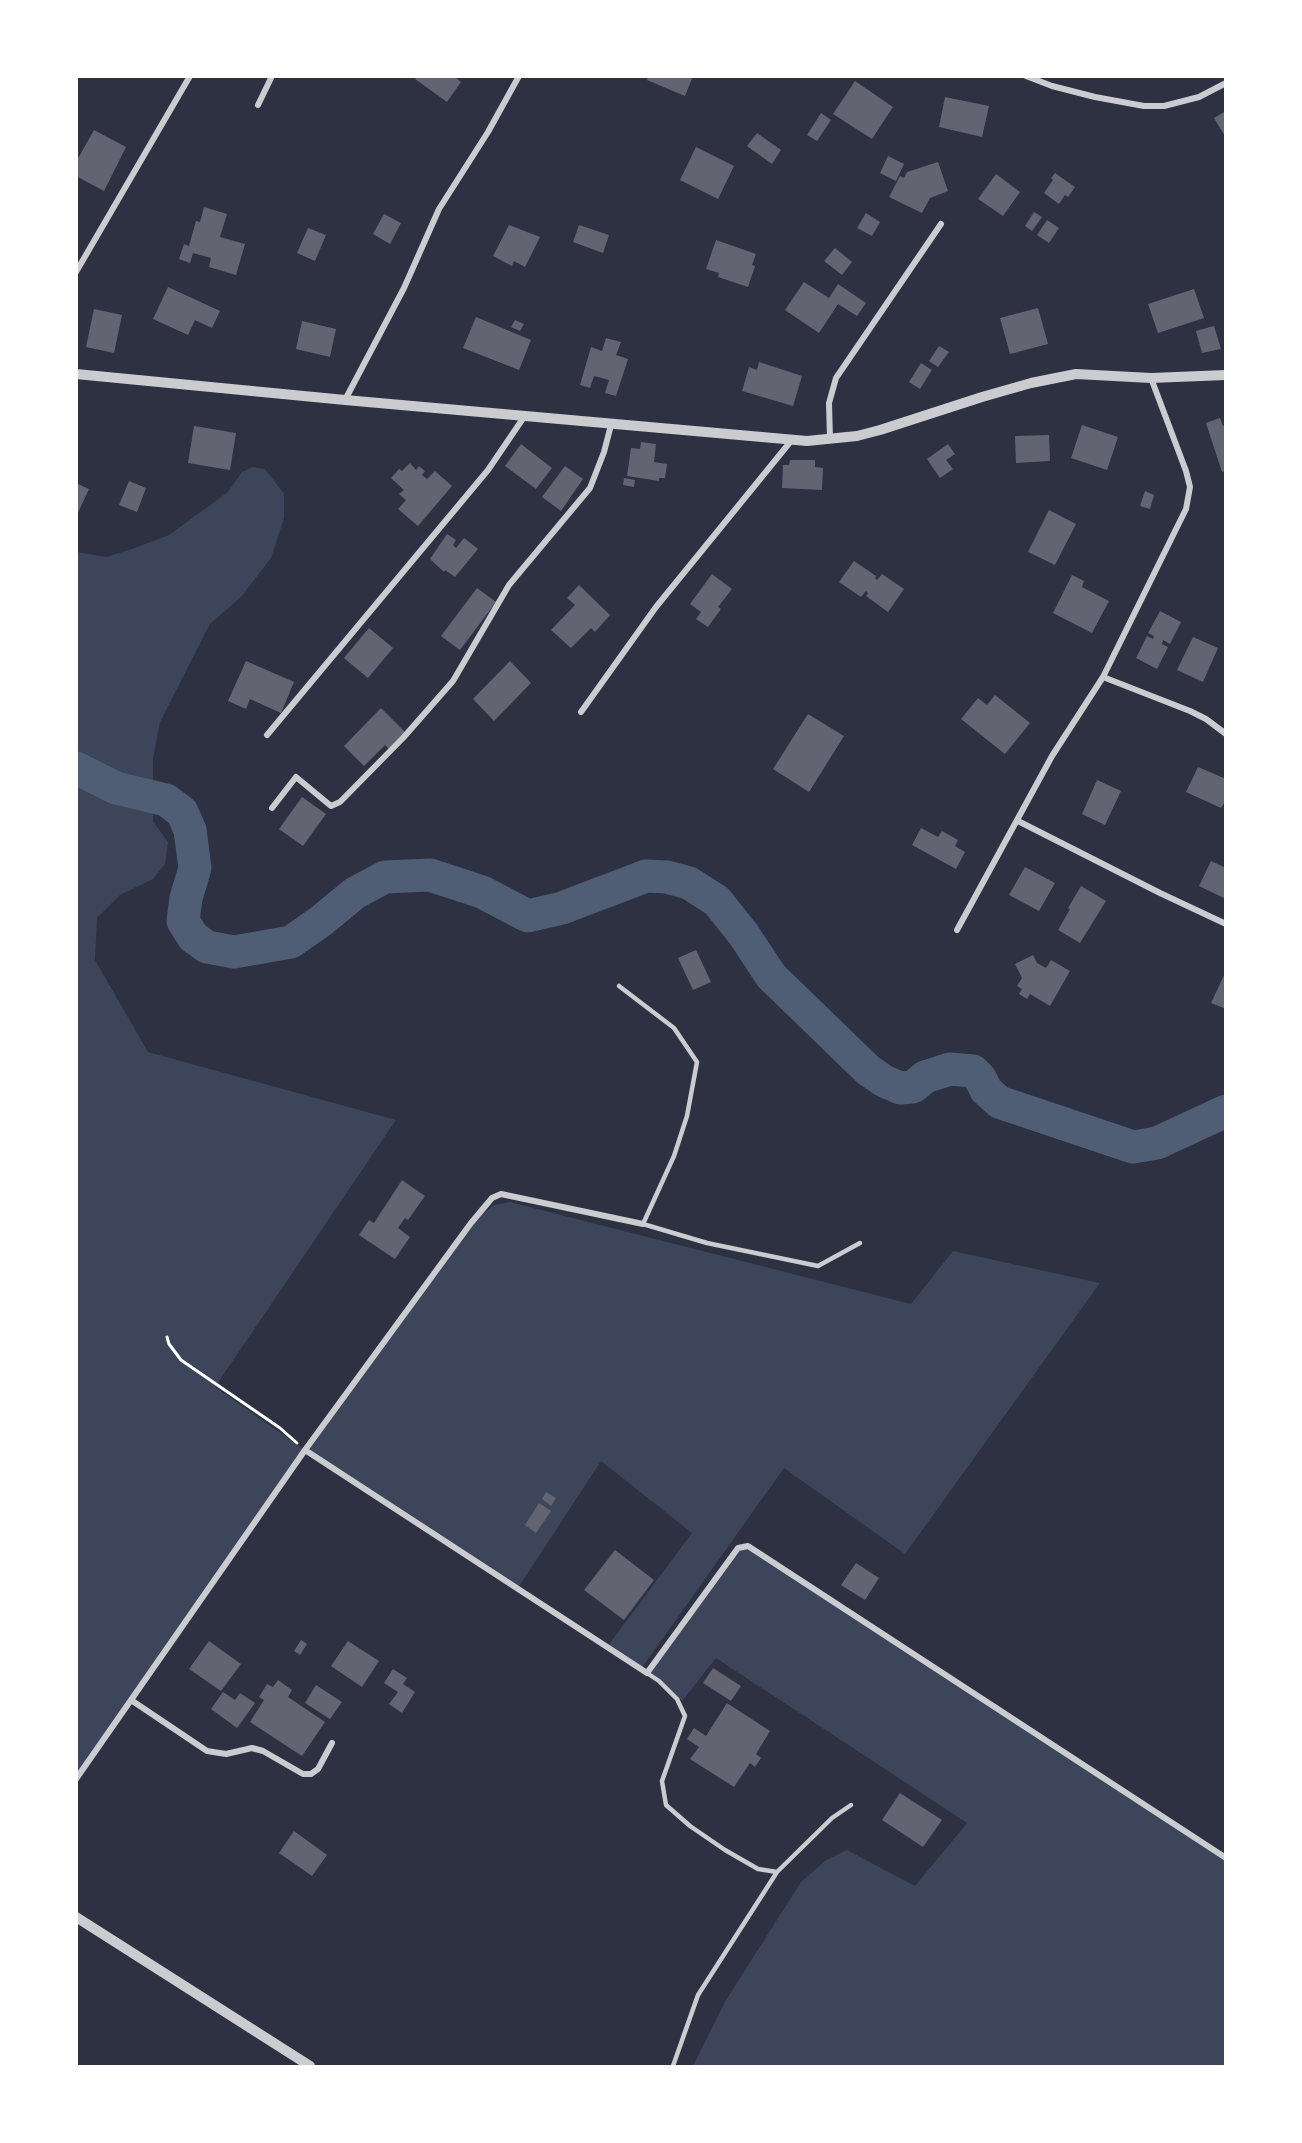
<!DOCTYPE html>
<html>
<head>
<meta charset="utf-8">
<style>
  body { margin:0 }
  #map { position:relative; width:1302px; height:2143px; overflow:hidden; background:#2d3142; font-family:Quicksand,sans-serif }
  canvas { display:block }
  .frame { position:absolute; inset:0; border:78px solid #fff; pointer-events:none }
</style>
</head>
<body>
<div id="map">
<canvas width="1302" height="2143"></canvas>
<div class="frame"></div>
</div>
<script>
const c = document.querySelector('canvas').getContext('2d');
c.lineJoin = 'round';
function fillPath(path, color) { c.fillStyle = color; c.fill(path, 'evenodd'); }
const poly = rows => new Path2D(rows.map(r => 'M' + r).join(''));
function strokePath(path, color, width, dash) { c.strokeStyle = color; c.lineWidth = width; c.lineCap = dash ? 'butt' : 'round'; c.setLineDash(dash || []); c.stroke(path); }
const green = poly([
  [253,467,265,469,284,494,284,518,271,558,241,597,210,624,160,722,153,758,153,821,168,842,165,864,153,879,120,895,97,918,95,960,148,1052,396,1120,215,1387,305,1450,471,1223,494,1205,510,1202,911,1304,953,1251,1100,1283,905,1554,784,1468,641,1669,607,1647,692,1533,601,1461,518,1588,305,1450,77,1779,77,552,106,557,132,549,169,535,228,492,242,472],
  [748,1546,1225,1858,1225,2066,693,2066,726,2000,801,1882,825,1861,847,1850,915,1886,967,1823,716,1658,683,1700,677,1699,647,1673,738,1548]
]);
const river = poly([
  [76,768,116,788,166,800,182,812,190,830,195,868,186,898,183,921,193,937,207,947,234,952,291,942,321,921,355,893,385,877,430,875,482,892,528,916,562,908,646,876,667,877,689,883,717,901,744,935,771,976,868,1070,884,1081,900,1088,913,1087,925,1077,950,1069,973,1071,980,1078,986,1090,999,1102,1133,1147,1157,1143,1226,1111]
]);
const building = poly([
  [417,76,454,76,461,82,447,102,415,79],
  [648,76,693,76,685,96,647,80],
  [855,81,893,107,872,139,833,114],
  [945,97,989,106,982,137,939,127],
  [1226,111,1226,138,1214,118],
  [821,113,831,120,817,141,807,135],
  [94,130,126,147,104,191,76,176,76,162],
  [757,133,781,150,772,164,747,146],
  [696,147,734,166,718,199,680,180],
  [888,156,904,164,896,181,880,173],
  [938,162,948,191,930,198,922,213,889,197,900,176,904,178,907,172],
  [1055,173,1075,187,1068,197,1065,195,1059,204,1044,193,1053,180,1051,178],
  [996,174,1020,192,1003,216,978,199],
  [204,207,227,214,220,237,245,244,236,275,209,267,211,258,193,253,190,263,179,259,184,244,189,246,196,221,200,222],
  [1034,212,1042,217,1032,231,1025,226],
  [866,213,880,222,872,236,857,228],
  [384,214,401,223,390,244,373,234],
  [1047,220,1059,228,1049,243,1037,235],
  [509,225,540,237,525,267,514,261,512,266,493,256],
  [579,225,609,235,603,253,573,242],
  [308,228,326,235,315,261,297,253],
  [716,240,756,254,752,265,755,266,748,287,718,277,719,273,706,269],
  [835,248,852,262,842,275,824,261],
  [804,282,829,298,838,284,866,303,857,316,838,304,819,333,785,310],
  [168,287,220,311,212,328,195,320,188,335,153,319],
  [1194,289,1204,318,1158,333,1148,304],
  [1038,308,1048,344,1010,354,1000,318],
  [94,309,122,315,114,353,86,347],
  [476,317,531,340,519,370,463,348],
  [515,320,524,324,520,331,511,327],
  [302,321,336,329,330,357,296,349],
  [1214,326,1221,349,1202,353,1196,331],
  [606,338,621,342,616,355,628,359,616,396,605,393,609,380,594,376,590,388,580,385,591,347,602,351],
  [939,346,949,352,938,367,929,361],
  [759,362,802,376,793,406,742,391,749,367,757,370],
  [921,363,932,370,920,389,909,382],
  [1220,418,1223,426,1226,425,1226,471,1222,472,1206,423],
  [1082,425,1118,437,1107,470,1071,458],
  [194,426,236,433,230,470,188,463],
  [1049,435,1050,461,1016,463,1015,436],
  [641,442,656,444,654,462,667,464,665,478,659,478,659,481,627,476,631,448,640,449],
  [521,444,552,468,536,489,505,466],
  [948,444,955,454,946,460,953,469,940,478,927,459],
  [790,460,815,460,815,467,823,468,822,490,782,488,783,465,789,465],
  [410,463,416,470,419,466,425,471,422,475,427,479,435,471,452,486,418,526,398,509,406,500,399,494,404,490,391,478,399,469,402,471],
  [565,466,583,479,561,511,542,497],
  [624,478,635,480,634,487,623,485],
  [129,481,146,488,137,512,119,505],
  [76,483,89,489,76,517],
  [1145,491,1154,495,1150,509,1140,506],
  [1049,510,1076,524,1055,565,1028,552],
  [447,534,456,540,453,545,456,548,464,538,478,549,455,577,445,570,444,572,430,559],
  [854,561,876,576,875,578,877,580,882,574,904,589,888,612,866,596,868,593,866,591,861,597,839,582],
  [712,574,732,589,718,607,721,609,708,627,696,619,701,612,690,604],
  [1072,575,1084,581,1082,587,1109,601,1092,633,1053,613],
  [579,585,610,615,595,632,591,628,571,648,551,630,575,605,567,598],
  [477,588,496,602,460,650,441,636],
  [1160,611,1181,622,1170,644,1163,640,1162,644,1168,647,1157,669,1136,658,1147,636,1153,639,1154,636,1148,633],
  [369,628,393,648,368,678,344,658],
  [1193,637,1218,648,1203,682,1177,670],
  [246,661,294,682,281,713,250,699,246,709,228,701],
  [510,661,531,683,494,721,473,699],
  [995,695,1030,723,1005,754,961,719,978,698,987,705],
  [381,708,405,732,389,749,385,745,364,766,344,746],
  [808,714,844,736,809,792,773,769],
  [1198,767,1226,779,1226,800,1221,808,1186,792],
  [1097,780,1121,791,1105,825,1082,814],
  [302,797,326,814,303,846,279,829],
  [921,828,938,837,942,831,958,840,955,846,965,852,956,869,912,845],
  [1211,861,1226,868,1226,899,1199,886],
  [1025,867,1055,883,1039,911,1009,895],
  [1081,886,1106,901,1080,943,1058,930,1070,909,1068,908],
  [696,950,711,982,693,990,678,958],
  [1033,955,1037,963,1046,968,1051,960,1070,971,1050,1006,1030,994,1027,999,1019,994,1022,989,1017,986,1022,978,1015,964],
  [1226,971,1226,1009,1211,1003],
  [402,1180,425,1196,408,1220,405,1218,398,1228,410,1237,395,1259,359,1235,369,1220,374,1223],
  [546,1492,556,1498,551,1506,542,1499],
  [539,1503,551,1511,536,1533,525,1525],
  [615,1550,654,1580,624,1620,584,1590],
  [856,1563,879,1578,865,1600,841,1585],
  [301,1640,307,1644,300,1655,294,1651],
  [209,1641,241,1664,221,1691,189,1669],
  [348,1641,379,1661,362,1687,331,1666],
  [713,1668,741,1686,731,1701,703,1683],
  [393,1669,407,1678,403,1684,415,1692,402,1713,389,1704,398,1692,384,1683],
  [278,1680,292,1690,288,1697,325,1722,302,1756,250,1722,264,1700,259,1697,267,1684,273,1687],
  [316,1685,342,1702,330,1719,305,1703],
  [223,1692,235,1700,240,1693,255,1703,237,1728,211,1709],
  [727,1703,770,1731,756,1754,761,1758,755,1767,750,1763,734,1787,690,1759,699,1747,687,1739,694,1728,706,1736],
  [900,1793,942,1820,923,1847,882,1820],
  [294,1831,327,1855,312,1876,279,1853]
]);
const path = poly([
  [167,1337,169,1344,181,1360,280,1428,297,1443]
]);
const service = poly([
  [619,986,674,1028,697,1062,687,1116,674,1156,643,1224,707,1243,818,1266,860,1243],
  [647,1673,659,1681,677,1699,685,1716,662,1781,666,1805,690,1826,725,1850,758,1869,777,1872],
  [673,2066,698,1995,777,1872,832,1818,851,1805]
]);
const minor = poly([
  [1026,76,1052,86,1095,97,1144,106,1164,106,1199,97,1226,83],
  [258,105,272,76],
  [76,272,190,76],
  [345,400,404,288,439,209,488,132,519,76],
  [830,439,829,403,836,378,941,224],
  [1103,677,1190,711,1206,719,1226,734],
  [581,712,656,607,791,441],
  [267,735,488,470,524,417],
  [272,808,296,777,331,806,340,802,403,738,453,681,509,585,590,488,604,452,611,425],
  [1018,821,1160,893,1226,924],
  [957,930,1052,756,1103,677,1186,509,1190,487,1186,471,1151,378],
  [305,1450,471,1223,492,1198,501,1194,643,1224],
  [131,1700,207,1751,226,1754,252,1748,263,1751,303,1774,311,1774,318,1769,332,1743],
  [76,1779,305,1450,647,1673,738,1548,748,1546,1226,1858]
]);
const tertiary = poly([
  [76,374,345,400,807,441,857,436,880,430,982,397,1031,383,1076,374,1151,378,1226,375],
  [76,1917,310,2066]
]);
fillPath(green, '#3c4559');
strokePath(river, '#4f5d75', 33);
fillPath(building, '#626471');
strokePath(path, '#fff', 3);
strokePath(service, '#caccd0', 4.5);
strokePath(minor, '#caccd0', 6);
strokePath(tertiary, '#caccd0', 10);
</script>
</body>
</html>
